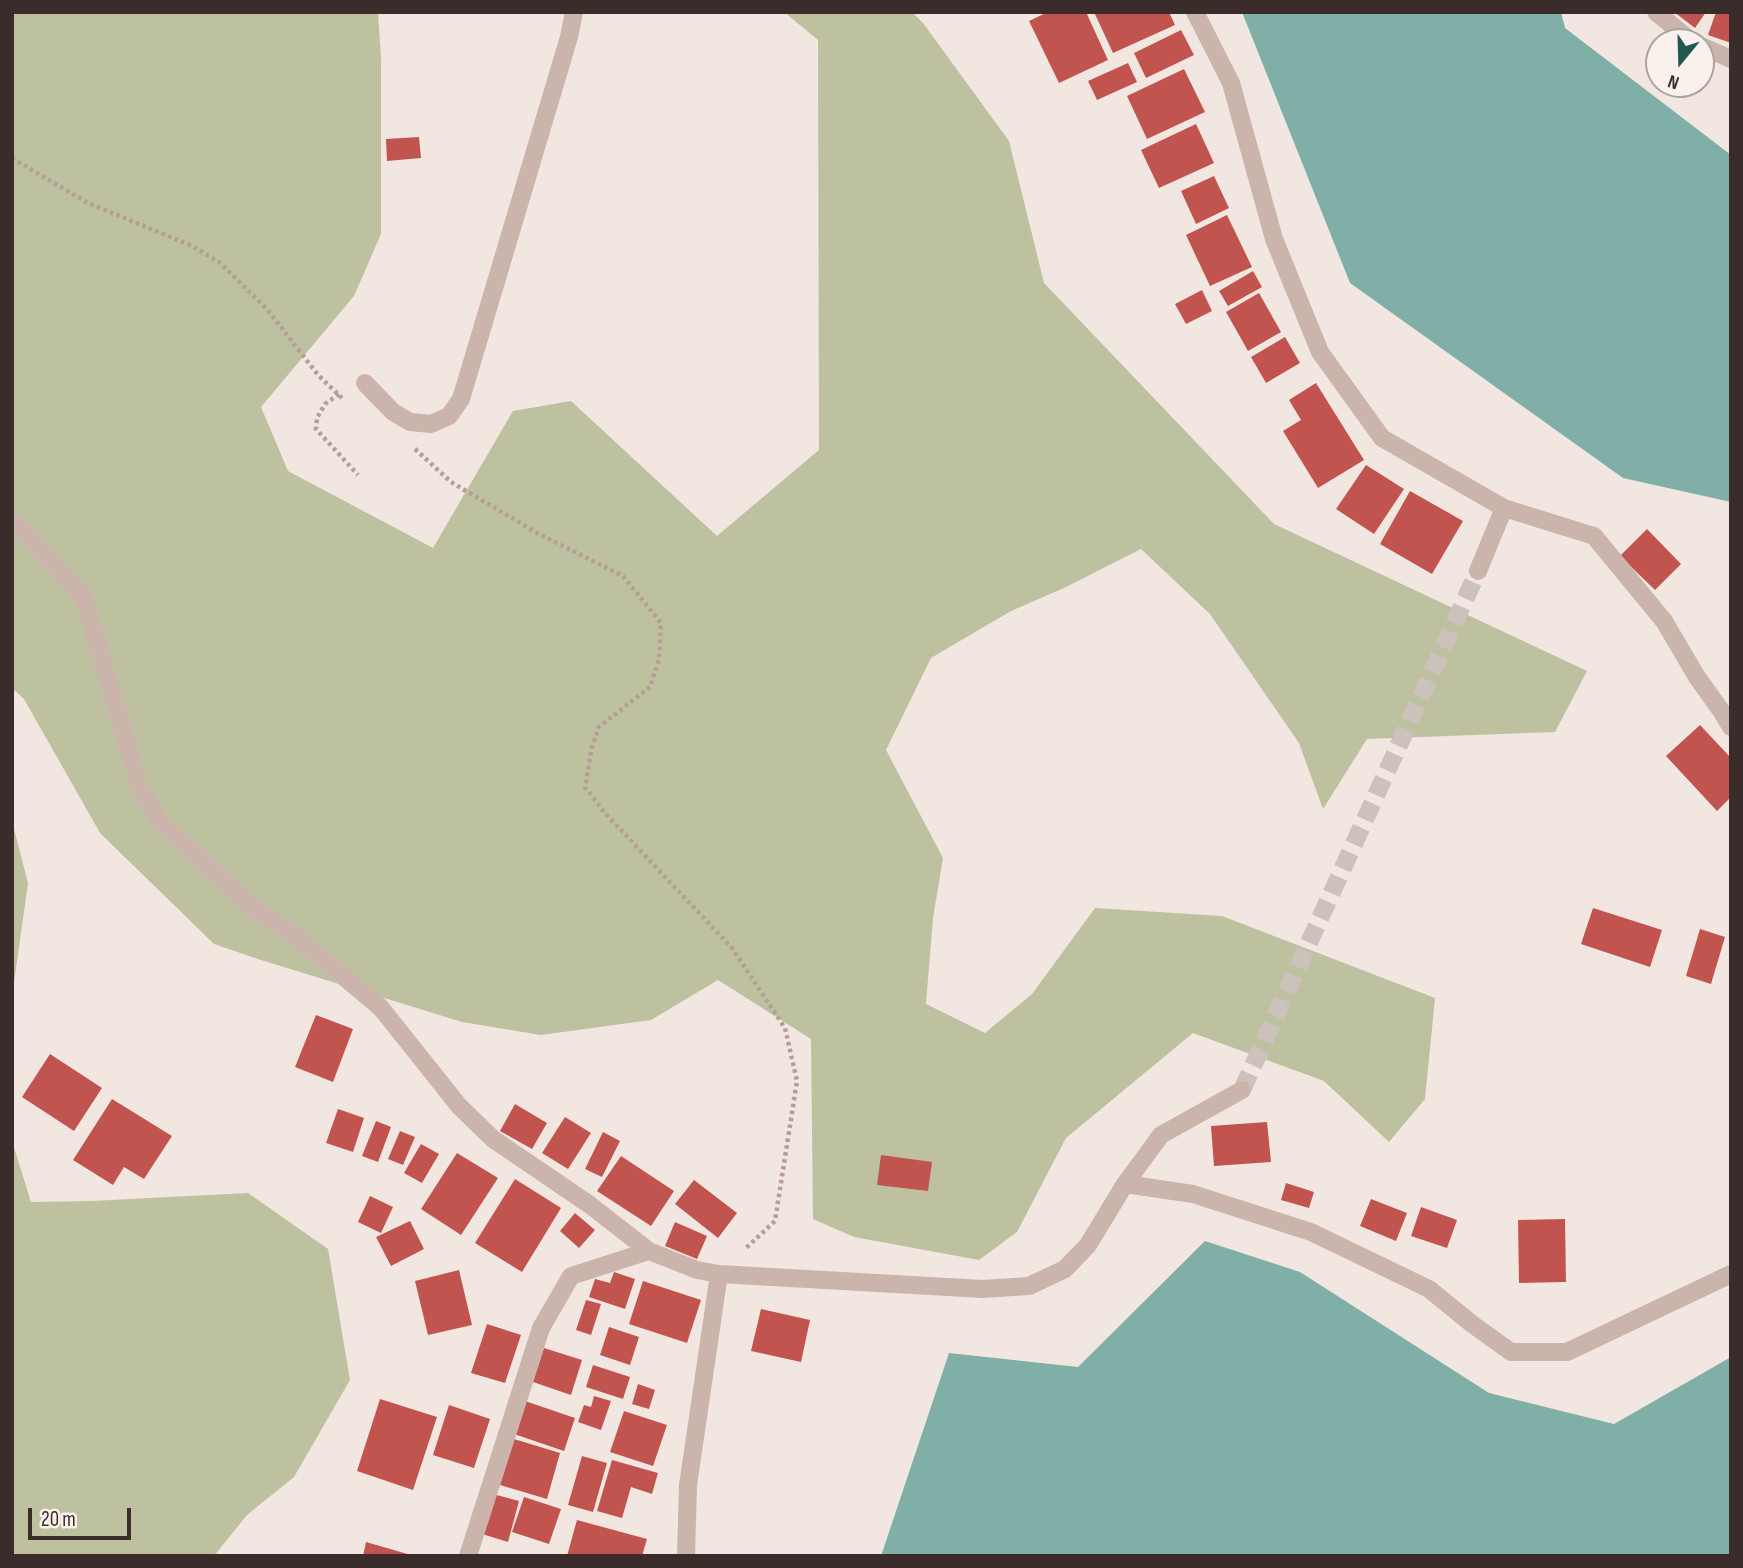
<!DOCTYPE html>
<html>
<head>
<meta charset="utf-8">
<style>
  body { margin:0 }
  #map { position:relative; width:1743px; height:1568px; overflow:hidden; background:#f2e6e0; font-family:"Sofia Sans Condensed",sans-serif }
  canvas { display:block }
  .frame { position:absolute; inset:0; border:14px solid #392c2b; pointer-events:none }
  .north { position:absolute; left:1645px; top:28px; width:70px; height:70px; box-sizing:border-box; background:#faf1ed; border:2px solid #ada29f; border-radius:50%; rotate:199deg; font-size:19px; font-weight:700; line-height:28px; text-align:center; color:#392c2b }
  .north::after { content:''; display:block; margin:auto; width:24px; height:32px; background:#215952; clip-path:polygon(50% 0,100% 100%,50% 72%,0 100%) }
  .scale { position:absolute; left:28px; top:1508px; width:103px; height:32px; box-sizing:border-box; border:4px solid #392c2b; border-top:0; padding-left:9px; font-size:21px; line-height:24px; white-space:nowrap; color:#392c2b; -webkit-text-stroke:5px #faf1ed; paint-order:stroke }
</style>
</head>
<body>
<div id="map">
<canvas width="1743" height="1568"></canvas>
<div class="frame"></div>
<div class="north">N</div>
<div class="scale">20 m</div>
</div>
<script>
const c = document.querySelector('canvas').getContext('2d');
c.lineJoin = 'round';
function fillPath(path, color) { c.fillStyle = color; c.fill(path, 'evenodd'); }
const poly = rows => new Path2D(rows.map(r => 'M' + r).join(''));
function strokePath(path, color, width, dash) { c.strokeStyle = color; c.lineWidth = width; c.lineCap = dash ? 'butt' : 'round'; c.setLineDash(dash || []); c.stroke(path); }
const green = poly([
  [12,12,378,12,381,58,381,234,354,296,261,407,288,471,433,548,513,411,571,401,717,536,819,450,818,40,784,12,912,12,923,23,1009,141,1044,283,1274,524,1587,671,1555,732,1367,739,1323,809,1299,743,1210,614,1141,549,1064,588,1011,611,931,658,886,750,943,858,933,918,926,1004,985,1033,1032,994,1095,908,1222,916,1435,998,1425,1099,1389,1142,1324,1081,1193,1033,1066,1138,1017,1232,979,1260,854,1237,813,1219,811,1039,718,980,651,1020,541,1035,462,1022,261,960,214,944,100,833,24,699,12,688],
  [12,821,28,883,12,997],
  [12,1141,31,1202,91,1201,248,1193,328,1249,350,1380,294,1477,247,1515,214,1556,12,1556]
]);
const water = poly([
  [1242,12,1561,12,1565,28,1731,155,1731,502,1623,478,1350,283],
  [1205,1241,1300,1272,1489,1393,1614,1424,1731,1357,1731,1556,881,1556,949,1353,1078,1367]
]);
const building = poly([
  [1048,12,1086,12,1108,60,1059,83,1029,21],
  [1094,12,1169,12,1175,25,1113,53],
  [1674,12,1706,12,1695,28],
  [1716,12,1731,12,1731,43,1708,35],
  [1181,30,1194,55,1146,78,1134,53],
  [1128,63,1137,82,1097,100,1088,81],
  [1184,69,1205,112,1147,139,1127,96],
  [1196,124,1214,163,1159,188,1141,150],
  [419,137,421,158,387,161,386,139],
  [1214,176,1229,208,1196,224,1181,191],
  [1227,215,1252,267,1210,286,1186,235],
  [1253,271,1262,287,1228,306,1219,291],
  [1202,290,1212,311,1186,324,1175,304],
  [1259,293,1281,332,1248,351,1226,312],
  [1285,337,1300,363,1266,383,1251,357],
  [1316,383,1364,460,1318,488,1283,431,1301,420,1289,400],
  [1366,465,1404,489,1374,534,1336,509],
  [1410,491,1463,521,1432,574,1380,544],
  [1647,529,1681,564,1655,590,1620,556],
  [1700,725,1731,758,1731,797,1717,811,1666,756],
  [1593,908,1662,930,1650,967,1581,944],
  [1700,929,1725,937,1711,984,1686,976],
  [316,1015,353,1029,333,1082,295,1067],
  [50,1054,102,1088,74,1131,22,1097],
  [112,1099,172,1136,144,1179,124,1167,113,1185,73,1160],
  [515,1104,547,1123,532,1149,500,1131],
  [338,1109,364,1118,353,1152,326,1143],
  [565,1117,591,1133,568,1169,542,1153],
  [376,1121,391,1127,378,1162,362,1156],
  [1267,1122,1271,1162,1214,1166,1211,1126],
  [400,1131,415,1137,403,1165,388,1159],
  [603,1132,620,1141,602,1177,585,1169],
  [421,1144,439,1154,422,1183,404,1173],
  [457,1153,498,1178,461,1235,421,1209],
  [881,1155,932,1162,928,1191,877,1185],
  [621,1156,674,1191,651,1226,597,1191],
  [515,1179,561,1208,522,1272,475,1243],
  [694,1180,737,1213,718,1238,675,1204],
  [1286,1183,1314,1192,1309,1208,1281,1200],
  [370,1196,393,1207,381,1233,358,1222],
  [1371,1199,1407,1213,1396,1241,1360,1226],
  [1421,1207,1457,1220,1447,1248,1411,1236],
  [575,1213,595,1230,579,1248,560,1231],
  [1565,1219,1566,1282,1519,1283,1518,1220],
  [410,1221,424,1249,391,1266,376,1237],
  [675,1222,707,1236,697,1259,665,1246],
  [459,1270,472,1325,428,1335,415,1281],
  [614,1272,635,1279,625,1309,589,1297,595,1279,610,1283],
  [643,1281,701,1300,687,1343,629,1324],
  [586,1300,601,1304,591,1335,576,1330],
  [761,1309,810,1320,801,1362,751,1351],
  [487,1324,521,1335,505,1383,471,1373],
  [609,1327,639,1337,630,1365,600,1355],
  [544,1348,582,1360,571,1395,533,1382],
  [593,1365,630,1377,623,1399,586,1387],
  [638,1384,655,1390,649,1409,632,1404],
  [594,1396,611,1401,601,1430,578,1422,584,1405,591,1407],
  [380,1399,437,1417,413,1490,357,1471],
  [525,1401,575,1418,564,1451,514,1434],
  [449,1405,490,1419,474,1468,433,1455],
  [624,1411,667,1425,653,1466,610,1452],
  [514,1439,560,1453,547,1499,500,1485],
  [582,1456,607,1463,593,1512,568,1505],
  [612,1460,658,1473,652,1494,631,1487,622,1518,597,1511],
  [493,1494,519,1501,508,1542,482,1534],
  [524,1497,561,1509,549,1544,512,1532],
  [577,1520,647,1539,642,1556,567,1556],
  [366,1542,411,1555,411,1556,363,1556]
]);
const minorTunnel = poly([
  [1242,1090,1478,571]
]);
const path = poly([
  [12,158,88,203,190,245,219,262,267,309,318,375,342,398],
  [339,394,325,404,317,418,316,429,358,475],
  [415,449,451,482,537,533,623,576,661,623,659,659,650,687,599,727,592,747,585,787,604,812,732,948,785,1028,797,1081,775,1221,745,1249]
]);
const minor = poly([
  [1195,12,1231,83,1274,239,1320,352,1382,438,1504,508,1594,536,1664,621,1697,677,1722,712,1731,727],
  [1656,12,1692,42],
  [1701,46,1731,59],
  [365,383,393,412,410,422,431,424,449,416,461,399,569,37,574,12],
  [12,523,27,534,84,598,140,788,160,822,255,910,292,933,381,1008,459,1106,493,1139,590,1205,649,1251,697,1270,719,1274,983,1289,1029,1286,1065,1269,1088,1245,1125,1184,1161,1135,1242,1090],
  [1478,571,1504,508],
  [1125,1184,1193,1194,1311,1232,1429,1289,1472,1324,1511,1352,1567,1352,1731,1274],
  [468,1556,541,1328,571,1276,649,1251],
  [686,1556,688,1485,719,1274]
]);
fillPath(green, '#bdc1a0');
fillPath(water, '#80afa7');
fillPath(building, '#c2544f');
strokePath(minorTunnel, '#cdc1bc', 18, [18, 9]);
strokePath(path, '#b69e96', 4.5, [3.5, 3.5]);
strokePath(minor, '#cbb4ac', 18);
</script>
</body>
</html>
